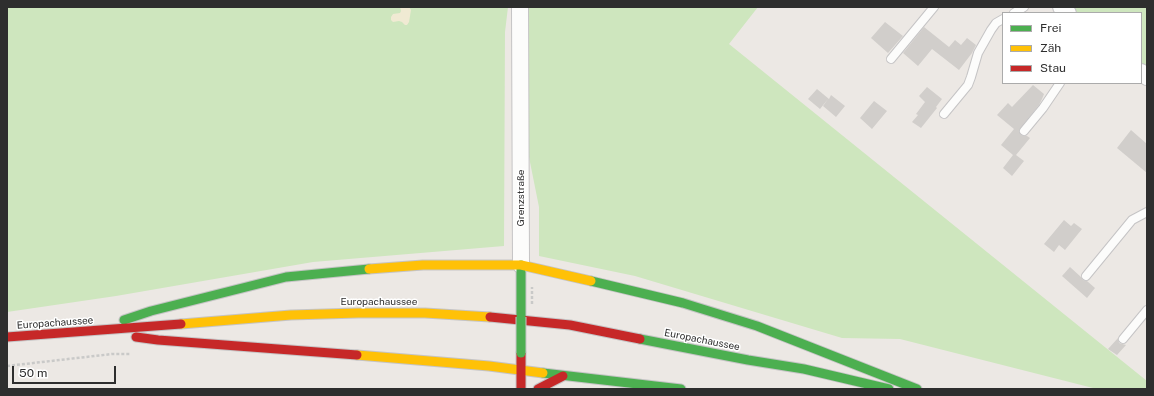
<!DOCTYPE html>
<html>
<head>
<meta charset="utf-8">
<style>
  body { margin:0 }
  #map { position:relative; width:1154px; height:396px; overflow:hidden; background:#ece8e4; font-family:"Public Sans",sans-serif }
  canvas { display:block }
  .frame { position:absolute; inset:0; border:8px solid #2e2e2e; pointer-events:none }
  .legend { position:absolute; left:1002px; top:12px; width:140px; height:72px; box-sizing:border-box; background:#fff; border:1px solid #ababab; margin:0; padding:5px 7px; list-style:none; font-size:12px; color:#2e2e2e }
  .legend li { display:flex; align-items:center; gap:8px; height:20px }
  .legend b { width:20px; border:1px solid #ababab }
  .scale { position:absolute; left:12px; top:366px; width:104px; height:18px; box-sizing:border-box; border:2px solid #2e2e2e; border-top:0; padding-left:5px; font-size:12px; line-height:14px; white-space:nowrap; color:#2e2e2e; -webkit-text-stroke:3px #fff; paint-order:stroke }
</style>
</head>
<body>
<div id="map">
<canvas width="1154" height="396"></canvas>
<div class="frame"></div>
<ul class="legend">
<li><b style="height:5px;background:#4caf50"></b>Frei</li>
<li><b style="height:5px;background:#ffc107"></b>Zäh</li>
<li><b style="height:5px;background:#c62828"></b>Stau</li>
</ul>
<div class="scale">50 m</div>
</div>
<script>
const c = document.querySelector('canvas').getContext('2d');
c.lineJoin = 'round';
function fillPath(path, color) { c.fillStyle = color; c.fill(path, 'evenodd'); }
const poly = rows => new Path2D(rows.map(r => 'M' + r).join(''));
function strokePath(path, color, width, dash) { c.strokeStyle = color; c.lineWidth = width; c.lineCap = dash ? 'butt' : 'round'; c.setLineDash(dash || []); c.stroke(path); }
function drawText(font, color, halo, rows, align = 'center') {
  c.font = font + ' "Public Sans",sans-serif'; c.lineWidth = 3; c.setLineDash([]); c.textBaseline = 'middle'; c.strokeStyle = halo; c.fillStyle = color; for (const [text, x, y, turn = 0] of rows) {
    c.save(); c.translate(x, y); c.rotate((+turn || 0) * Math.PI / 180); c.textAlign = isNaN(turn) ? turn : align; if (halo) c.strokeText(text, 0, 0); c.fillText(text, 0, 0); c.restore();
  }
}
const green = poly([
  [7,7,508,7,505,32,504,246,313,262,116,296,7,312],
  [528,7,758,7,729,44,1147,381,1147,389,1097,389,900,339,842,338,635,276,539,256,539,207,529,157,527,49],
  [1071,7,1147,7,1147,69,1141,64,1141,13,1078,13]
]);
const sand = poly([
  [400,7,409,7,411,10,409,22,407,25,405,25,402,22,399,21,393,22,391,20,391,17,393,14,400,13,401,11]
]);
const building = poly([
  [885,22,903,36,888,53,871,38],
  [924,27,949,47,955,40,961,45,967,38,976,45,972,53,959,70,932,49,918,66,903,53],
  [1033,85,1044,94,1042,99,1039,105,1019,130,1021,135,1027,136,1030,138,1016,155,1024,161,1012,176,1003,168,1013,155,1001,145,1014,129,997,115,1008,103,1012,107],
  [927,87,942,99,936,107,937,108,921,128,912,122,918,115,916,114,925,102,919,96],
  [817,89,829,99,831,95,845,106,836,117,823,106,828,99,820,109,808,99],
  [874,101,887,111,872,129,860,118],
  [1131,130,1147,144,1147,173,1117,148],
  [1064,220,1071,226,1074,223,1082,229,1065,250,1059,245,1054,252,1044,244],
  [1070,267,1081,277,1083,280,1087,281,1095,288,1087,298,1062,276],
  [1118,338,1119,343,1126,345,1117,355,1108,349]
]);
const path = poly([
  [7,366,112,354,130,354]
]);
const lane = poly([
  [1014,13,1024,7],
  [891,59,934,7],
  [944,114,968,85,971,77,978,53,991,30,996,23,1003,19],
  [1024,131,1043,108,1060,83],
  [1086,276,1132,220,1147,212],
  [1123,339,1147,310]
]);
const street = poly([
  [520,7,521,265],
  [1061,7,1068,13],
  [1141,72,1147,77]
]);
const fast = poly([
  [521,265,521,317],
  [591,281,683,303,757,326,917,389],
  [124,320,151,311,286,277,369,269],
  [640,339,748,360,804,369,889,389],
  [543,373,681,389]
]);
const slow = poly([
  [369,269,423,265,521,265,591,281],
  [181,324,291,315,358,313,425,313,490,317],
  [357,355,489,366,543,373]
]);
const jam = poly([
  [490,317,570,325,640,339],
  [7,337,181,324],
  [136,337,158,340,357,355],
  [521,353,521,389],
  [538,389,563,376]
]);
const pathBridge = poly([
  [532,304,532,287]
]);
const fastBridge = poly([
  [521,317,521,353]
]);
const streetNames = [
  ["Grenzstraße",521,198,-90],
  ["Europachaussee",379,302],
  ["Europachaussee",55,323,-4],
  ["Europachaussee",702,340,11]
];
fillPath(green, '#cee6be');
fillPath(sand, '#f0ead3');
fillPath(building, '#d1cecb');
strokePath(lane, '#c5c4c5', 10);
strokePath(street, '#c5c4c5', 18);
strokePath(fast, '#c5c4c5', 11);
strokePath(slow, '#c5c4c5', 11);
strokePath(jam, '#c5c4c5', 11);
strokePath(path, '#c9c9c8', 2.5, [3, 2]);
strokePath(lane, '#fcfcfb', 8);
strokePath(street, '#fcfcfb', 16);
strokePath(fast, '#4caf50', 9);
strokePath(slow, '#ffc107', 9);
strokePath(jam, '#c62828', 9);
strokePath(fastBridge, '#c5c4c5', 11, []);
strokePath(pathBridge, '#c9c9c8', 2.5, [3, 2]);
strokePath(fastBridge, '#4caf50', 9);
drawText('10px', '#2e2e2e', '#fff', streetNames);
</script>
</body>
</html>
